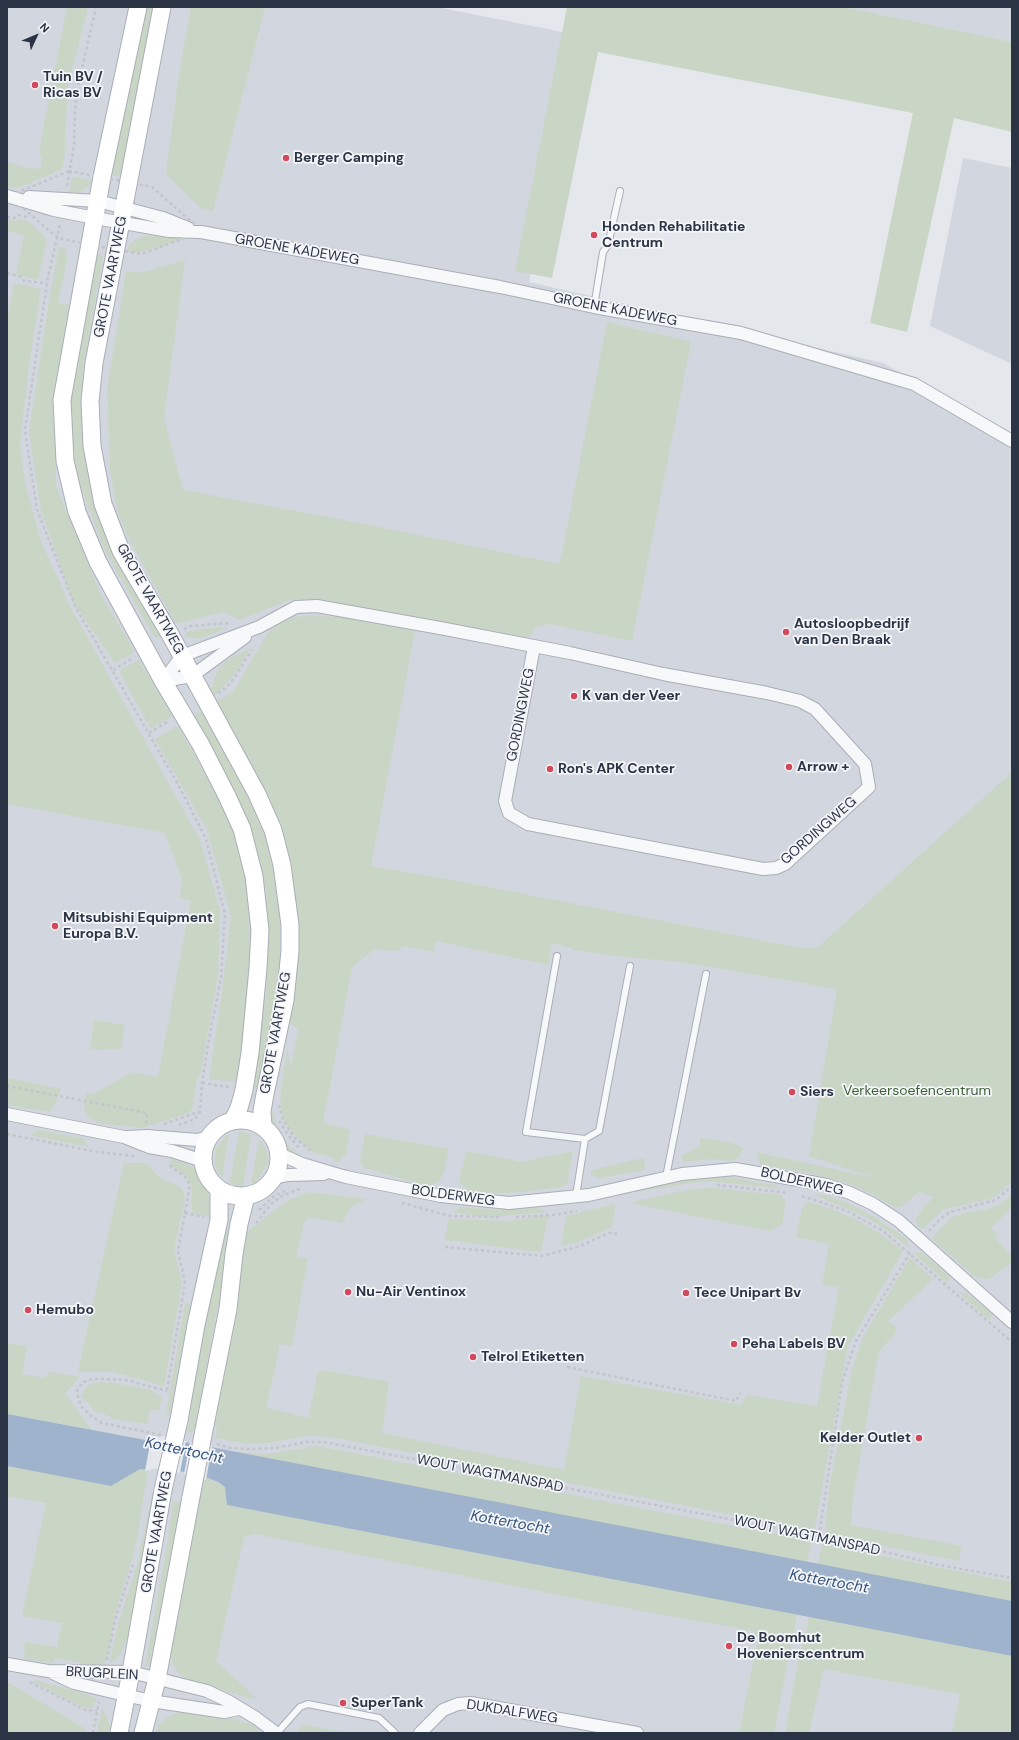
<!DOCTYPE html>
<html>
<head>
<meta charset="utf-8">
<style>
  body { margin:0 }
  #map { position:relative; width:1019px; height:1740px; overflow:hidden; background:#e4e7ec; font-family:"DM Sans",sans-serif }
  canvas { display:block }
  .frame { position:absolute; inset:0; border:8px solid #2b3445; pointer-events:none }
  .north { position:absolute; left:16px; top:16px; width:40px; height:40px; -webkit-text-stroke:3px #f4f6f9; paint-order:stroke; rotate:46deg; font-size:11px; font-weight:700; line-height:16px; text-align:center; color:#2b3445 }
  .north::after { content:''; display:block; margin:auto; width:14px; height:18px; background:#2b3445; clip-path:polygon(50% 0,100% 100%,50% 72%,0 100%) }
</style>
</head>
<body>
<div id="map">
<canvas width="1019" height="1740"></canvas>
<div class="frame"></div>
<div class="north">N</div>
</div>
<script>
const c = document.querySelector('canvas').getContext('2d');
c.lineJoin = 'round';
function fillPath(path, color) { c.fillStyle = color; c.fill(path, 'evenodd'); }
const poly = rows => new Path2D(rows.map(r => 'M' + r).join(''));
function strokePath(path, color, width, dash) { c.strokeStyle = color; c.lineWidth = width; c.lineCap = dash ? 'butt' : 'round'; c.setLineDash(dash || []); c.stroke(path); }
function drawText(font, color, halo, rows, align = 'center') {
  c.font = font + ' "DM Sans",sans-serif'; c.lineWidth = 3.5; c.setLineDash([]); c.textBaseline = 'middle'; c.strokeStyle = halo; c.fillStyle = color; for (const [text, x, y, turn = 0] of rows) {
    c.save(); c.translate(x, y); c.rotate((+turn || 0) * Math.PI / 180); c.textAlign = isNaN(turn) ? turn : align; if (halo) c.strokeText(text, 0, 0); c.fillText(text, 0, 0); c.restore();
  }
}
const built = poly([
  [7,7,437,7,583,36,529,282,883,363,1012,434,1012,1733,7,1733],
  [844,7,1012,7,1012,42,971,34],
  [963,158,1012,168,1012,364,930,326]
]);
const green = poly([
  [67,7,88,7,68,85,65,135,65,153,62,169,26,185,13,188,7,187,7,162,33,169,40,168,42,160,39,151],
  [146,7,153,7,125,159,121,176,111,175],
  [191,7,265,7,213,211,201,208,166,174,178,81],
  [567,7,844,7,1012,42,1012,132,954,118,907,332,870,323,913,113,598,52,552,278,515,271],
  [72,177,91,180,90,185,83,190,73,196,69,195],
  [7,219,15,221,20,219,29,221,47,240,38,280,16,274,24,235,7,231],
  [145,236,182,238,177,241,137,253,128,252,127,250,130,244,138,238],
  [59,247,66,248,67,260,58,303,69,305,56,388,56,486,101,595,135,652,115,663,75,605,41,511,29,431,51,289],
  [96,254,103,256,83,369,82,412,111,549,160,636,155,638,104,549,76,473,72,444,71,402],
  [185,260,164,418,183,490,344,520,560,564,607,322,691,342,632,641,549,624,536,627,531,635,525,639,314,600,293,599,239,620,224,612,176,624,129,539,118,513,110,471,107,390,126,271,141,273],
  [14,283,41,289,28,372,20,444,25,483,40,539,70,606,200,840,220,911,218,975,201,1072,197,1080,192,1109,189,1113,142,1128,98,1123,89,1118,84,1109,86,1093,94,1094,132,1072,158,1077,191,901,180,898,182,879,165,833,7,804,7,323],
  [313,615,339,617,415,631,371,866,452,880,806,949,818,947,1012,772,1012,1181,997,1195,990,1199,944,1209,923,1229,918,1227,916,1219,922,1209,934,1197,919,1192,901,1207,894,1207,874,1195,857,1187,843,1182,804,1172,760,1165,756,1152,879,1179,809,1156,837,989,688,963,616,956,573,950,571,948,552,943,548,965,436,941,434,952,404,946,396,951,375,949,363,958,352,968,323,1123,350,1130,346,1154,339,1162,333,1162,334,1158,313,1152,304,1145,288,1127,283,1118,280,1097,287,1049,291,1068,298,1029,287,1021,299,953,297,922,262,786,216,702,234,691,271,627,295,617],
  [229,627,200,639,185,636,187,632,201,629],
  [251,647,237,671,214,697,211,692,214,679,218,670,225,662],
  [139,660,173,716,151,729,119,671],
  [201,712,249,797,264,834,274,875,280,908,280,973,276,1010,260,1089,249,1086,266,997,269,926,266,889,250,834,238,798,208,746,193,716],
  [178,726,222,805,246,865,252,914,252,975,237,1082,209,1079,222,992,231,916,207,830,155,739],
  [94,1020,125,1025,121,1049,90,1050],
  [7,1078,61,1089,57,1101,50,1112,7,1105],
  [270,1103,276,1124,288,1145,309,1163,286,1153,281,1140,271,1126],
  [38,1130,83,1138,88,1147,30,1135],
  [239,1131,251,1134,243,1186,235,1187,230,1182],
  [229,1133,222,1178,215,1165,216,1148],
  [365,1134,449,1149,444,1172,439,1181,428,1186,364,1168,360,1161],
  [700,1138,729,1142,743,1148,739,1157,730,1161,713,1159,683,1162,681,1156,701,1146],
  [259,1140,265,1147,269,1162,255,1183,251,1182],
  [466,1151,522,1162,573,1151,567,1184,558,1188,508,1193,469,1192,459,1181],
  [644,1158,645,1170,598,1178,591,1175,591,1170],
  [171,1159,184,1163,195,1169,212,1202,213,1217,192,1213,192,1186,188,1179,169,1163],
  [124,1163,146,1163,159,1177,181,1188,185,1198,174,1250,182,1282,164,1386,113,1372,78,1372],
  [723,1176,774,1185,781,1189,711,1181,697,1182,636,1192,643,1187,686,1179],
  [712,1188,781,1195,785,1200,783,1224,769,1231,634,1204,635,1201,694,1189],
  [310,1192,366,1199,351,1207,342,1223,309,1217,304,1223,296,1256,308,1258,292,1346,280,1344,266,1408,308,1418,318,1373,324,1370,389,1382,382,1433,564,1470,581,1376,741,1405,747,1395,817,1406,839,1288,822,1284,829,1244,796,1237,802,1209,807,1201,837,1211,866,1225,883,1236,903,1251,848,1346,815,1527,811,1530,341,1439,313,1435,267,1443,247,1444,215,1438,217,1428,213,1424,243,1235,280,1206,295,1197],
  [822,1194,848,1203,876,1218,907,1239,908,1247,885,1229,866,1217,814,1195],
  [1012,1194,1012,1207,991,1228,997,1235,996,1239,1012,1256,1012,1262,989,1279,982,1279,974,1276,932,1239,937,1232,952,1217,968,1212,984,1210,1000,1205],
  [615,1204,612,1227,576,1243,561,1246,566,1218,570,1215],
  [461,1207,499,1210,536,1207,546,1212,489,1217,452,1212],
  [548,1215,541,1252,444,1240,449,1219,511,1221],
  [223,1230,232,1231,196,1422,193,1432,186,1433,190,1423,187,1421],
  [913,1252,922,1253,949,1276,947,1283],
  [910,1258,933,1279,888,1321,897,1328,894,1335,879,1351,853,1497,851,1525,962,1546,959,1561,829,1535,825,1529,829,1489,852,1369,862,1339],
  [959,1293,967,1293,992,1314,990,1320],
  [185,1303,191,1304,170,1416,166,1415],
  [7,1343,27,1346,22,1374,44,1378,49,1372,80,1377,65,1393,91,1429,7,1414],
  [100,1382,116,1383,151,1390,162,1398,159,1410,150,1410,147,1424,113,1419,103,1413,96,1412,81,1396,88,1385],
  [317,1446,811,1541,807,1563,233,1452,267,1454],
  [7,1466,111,1486,140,1469,148,1470,136,1545,115,1615,107,1658,103,1663,97,1666,55,1658,53,1663,25,1659,24,1645,27,1642,57,1647,62,1623,22,1616,46,1503,7,1496],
  [205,1477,225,1487,227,1505,797,1614,774,1733,739,1733,758,1639,753,1631,614,1606,255,1534,244,1537,216,1661,256,1698,249,1698,188,1680,178,1673,172,1661,170,1643],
  [153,1491,156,1491,128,1636,120,1655,111,1663,110,1661,117,1627,137,1565],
  [173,1501,181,1502,149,1667,145,1666,168,1541],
  [822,1544,1012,1582,1012,1601,818,1565],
  [808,1616,1012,1656,1012,1733,952,1733,960,1694,824,1669,809,1733,785,1733,798,1662,808,1623],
  [34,1680,89,1695,96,1698,96,1702,92,1708,85,1708,34,1682],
  [7,1683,11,1684,86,1729,86,1733,7,1733],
  [102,1707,111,1728,110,1733,97,1733],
  [178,1712,197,1712,220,1717,229,1718,257,1726,259,1733,156,1733,158,1725,168,1717],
  [303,1725,350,1733,295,1733]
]);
const water = poly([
  [7,1414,151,1441,164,1438,1012,1601,1012,1656,227,1505,225,1487,218,1482,205,1477,158,1466,148,1470,140,1469,111,1486,7,1466]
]);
const pier = poly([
  [164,1436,186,1441,180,1473,158,1468,145,1471,151,1439],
  [190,1442,212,1446,206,1480,184,1474]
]);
const path = poly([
  [69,171,152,187,193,223,201,232,141,254,91,245,58,238,9,196,69,171],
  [67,186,74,145,75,109,78,86,96,7],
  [7,217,14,218,18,215,27,217],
  [60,225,48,277,25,430,37,510,76,608,179,786,206,839,225,914,221,978,210,1034,202,1083,200,1112,195,1119,179,1125],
  [7,273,22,277,24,281,47,283],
  [184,629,191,626,230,623],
  [113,670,133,658],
  [218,693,226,688,232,681,252,650],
  [149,733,169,721],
  [202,1083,229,1087],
  [7,1086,147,1113,146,1124],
  [279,1105,283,1120,295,1138,312,1152],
  [279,1121,289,1136,299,1148],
  [164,1124,199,1112],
  [7,1134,97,1152,134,1156],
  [717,1185,788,1193],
  [802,1196,847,1211,883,1231,1012,1342],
  [402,1203,450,1216,499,1217],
  [259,1210,274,1196,287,1190],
  [185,1213,204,1217],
  [516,1217,553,1215,577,1211],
  [256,1223,270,1205,280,1197,302,1188],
  [929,1231,940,1219,950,1212,996,1200,1012,1186],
  [445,1247,542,1256,580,1246,609,1233,618,1234],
  [567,1367,736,1401,740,1393],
  [167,1390,185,1283,178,1251,190,1185,186,1178,168,1164],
  [161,1435,102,1423,91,1416,81,1406,78,1397,77,1391,79,1387,84,1382,92,1379,101,1379,126,1380,167,1391],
  [217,1444,230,1448,250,1449,275,1448,306,1442,324,1442,819,1536,939,1565,1012,1578],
  [819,1536,842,1382,856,1341,910,1253],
  [107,1660,115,1620,133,1564],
  [30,1682,85,1710,97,1711],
  [93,1733,99,1702]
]);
const service = poly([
  [594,307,603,252,608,245,620,191],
  [557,956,526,1132,585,1139,576,1196],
  [585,1139,599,1131,630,966],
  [666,1177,706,974],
  [277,1733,300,1707,308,1704,379,1718,395,1733]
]);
const minor = poly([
  [7,196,54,210,95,218,169,231,201,232,500,287,594,307,741,333,914,384,1012,441],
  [29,197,98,201,163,218,188,228],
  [163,681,182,656,259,627,296,607,317,606,440,628,570,653,663,674,767,693,800,701,815,709,865,764,869,787,785,864,776,868,763,869,528,824,509,813,505,801,534,647],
  [163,681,192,676,245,637],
  [7,1114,124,1137,149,1147,172,1151,203,1161],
  [127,1137,147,1136,197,1140,209,1137],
  [280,1154,302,1164,346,1177,441,1196,509,1203,589,1195,682,1174,735,1169,827,1185,850,1193,873,1204,899,1221,1012,1322],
  [274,1178,288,1175,324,1174],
  [7,1664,48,1671,131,1672,207,1691,228,1701,256,1718,276,1733],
  [53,1673,74,1683,151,1701,224,1712,239,1709],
  [420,1733,443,1710,458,1704,471,1703,637,1733]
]);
const secondary = poly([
  [138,7,102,177,62,400,65,461,77,512,98,562,163,681,201,745,227,796,242,829,254,876,260,930,258,968,250,1053,244,1090,239,1108,233,1120],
  [162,7,94,363,90,401,92,446,103,504,121,551,171,636,257,794,273,830,282,865,290,925,290,951,285,1000,265,1094,262,1111,263,1126],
  '203 1158a38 38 0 1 1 76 0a38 38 0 1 1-76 0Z',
  [179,1420,196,1325,219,1220,219,1189],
  [205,1425,228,1309,234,1254,239,1224,246,1196],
  [119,1733,131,1672,163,1490],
  [143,1733,157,1679,191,1497]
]);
const secondaryBridge = poly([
  [163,1490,179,1420],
  [191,1497,205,1425]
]);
const markers = [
  [35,85,4,"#d1495b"],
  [286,158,4,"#d1495b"],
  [594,235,4,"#d1495b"],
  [786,632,4,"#d1495b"],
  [574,696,4,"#d1495b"],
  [789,767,4,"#d1495b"],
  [550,769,4,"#d1495b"],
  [55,926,4,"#d1495b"],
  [792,1092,4,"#d1495b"],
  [348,1292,4,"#d1495b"],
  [686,1293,4,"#d1495b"],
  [28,1310,4,"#d1495b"],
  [734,1344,4,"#d1495b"],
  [473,1357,4,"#d1495b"],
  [919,1438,4,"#d1495b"],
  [729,1646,4,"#d1495b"],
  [343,1703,4,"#d1495b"]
];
const poiNames = [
  ["Tuin BV /",43,77],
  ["Ricas BV",43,93],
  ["Berger Camping",294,158],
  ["Honden Rehabilitatie",602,227],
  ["Centrum",602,243],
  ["Autosloopbedrijf",794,624],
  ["van Den Braak",794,640],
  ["K van der Veer",582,696],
  ["Arrow +",797,767],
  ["Ron's APK Center",558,769],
  ["Mitsubishi Equipment",63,918],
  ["Europa B.V.",63,934],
  ["Siers",800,1092],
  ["Nu-Air Ventinox",356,1292],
  ["Tece Unipart Bv",694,1293],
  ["Hemubo",36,1310],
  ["Peha Labels BV",742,1344],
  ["Telrol Etiketten",481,1357],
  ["Kelder Outlet",911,1438,"right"],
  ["De Boomhut",737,1638],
  ["Hovenierscentrum",737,1654],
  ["SuperTank",351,1703]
];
const streetNames = [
  ["GROENE KADEWEG",297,250,10],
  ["GROTE VAARTWEG",111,277,-79],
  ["GROENE KADEWEG",615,310,11],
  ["GROTE VAARTWEG",150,599,61],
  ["GORDINGWEG",521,715,-79],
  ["GORDINGWEG",819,831,-41],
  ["GROTE VAARTWEG",276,1033,-80],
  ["BOLDERWEG",802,1182,13],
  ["BOLDERWEG",453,1196,8],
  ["WOUT WAGTMANSPAD",490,1474,11],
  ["GROTE VAARTWEG",157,1532,-80],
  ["WOUT WAGTMANSPAD",807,1536,12],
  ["BRUGPLEIN",102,1674,3],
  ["DUKDALFWEG",512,1712,9]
];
const parkNames = [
  ["Verkeersoefencentrum",917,1091]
];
const waterNames = [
  ["Kottertocht",184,1451,12],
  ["Kottertocht",510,1523,10],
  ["Kottertocht",829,1582,10]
];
fillPath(built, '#d2d6de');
fillPath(green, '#c9d6c5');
fillPath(water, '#9fb4cc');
fillPath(pier, '#e4e7ec');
strokePath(service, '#a9aeb7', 8);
strokePath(minor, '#a9aeb7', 14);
strokePath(secondary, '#a9aeb7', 19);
strokePath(path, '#c2c5cb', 2.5, [3, 3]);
strokePath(service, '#f7f8fa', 6);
strokePath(minor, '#f7f8fa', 12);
strokePath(secondary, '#fff', 17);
strokePath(secondaryBridge, '#a9aeb7', 19, []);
strokePath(secondaryBridge, '#fff', 17);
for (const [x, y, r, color] of markers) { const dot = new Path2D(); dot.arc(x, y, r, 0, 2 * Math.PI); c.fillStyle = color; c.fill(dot); strokePath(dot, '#f4f6f9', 1.5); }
drawText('bold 14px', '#2b3445', '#f4f6f9', poiNames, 'left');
drawText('14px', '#2b3445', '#f4f6f9', streetNames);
drawText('14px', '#3f6138', '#f4f6f9', parkNames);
drawText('italic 15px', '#34527a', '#f4f6f9', waterNames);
</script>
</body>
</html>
